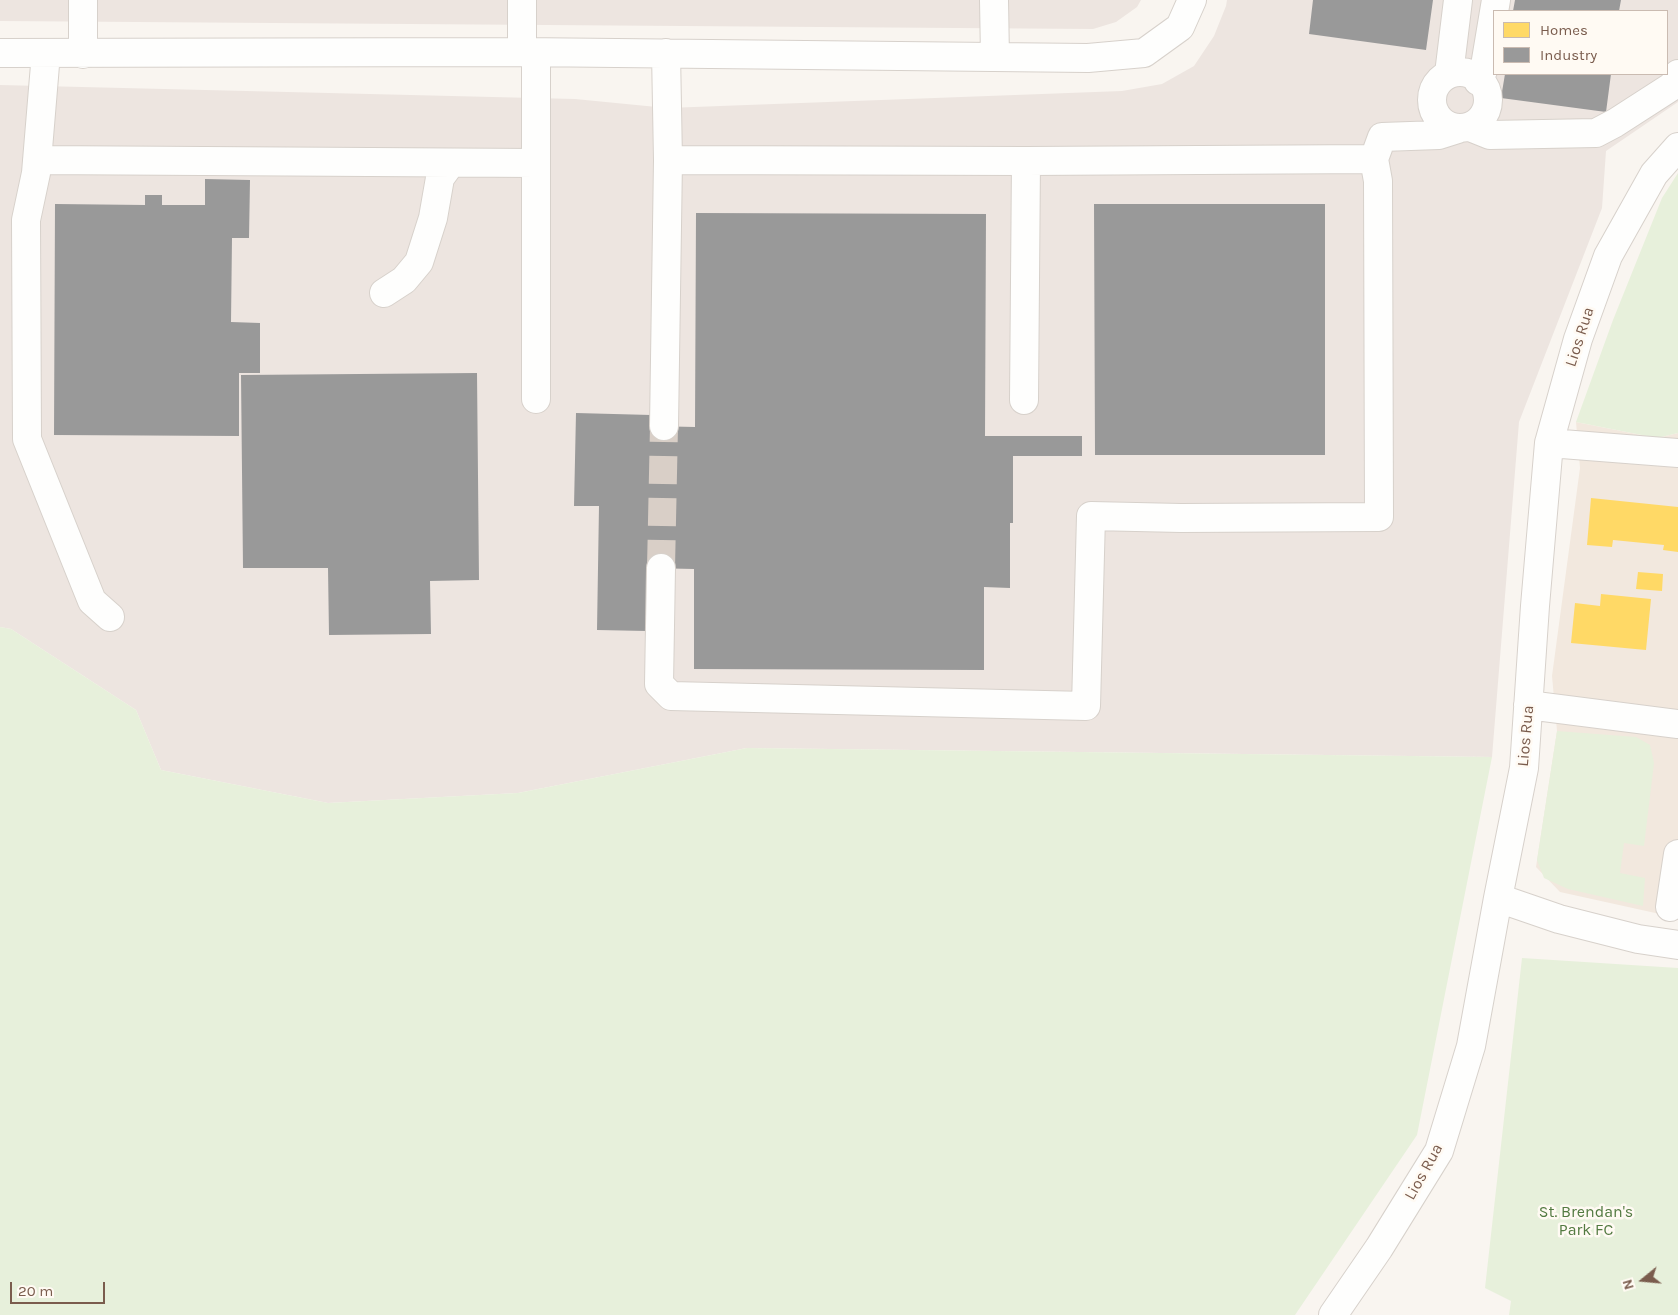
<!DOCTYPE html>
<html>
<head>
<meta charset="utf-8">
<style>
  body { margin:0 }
  #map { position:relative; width:1678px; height:1315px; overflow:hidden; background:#f9f5f0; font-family:Karla,sans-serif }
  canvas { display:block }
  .legend { position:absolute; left:1493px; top:10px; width:175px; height:65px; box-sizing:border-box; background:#fffaf3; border:1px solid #cabbb1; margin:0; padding:6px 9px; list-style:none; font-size:15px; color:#7a5c4d }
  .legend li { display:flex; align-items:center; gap:10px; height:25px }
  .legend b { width:25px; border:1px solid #cabbb1 }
  .north { position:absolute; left:1618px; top:1255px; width:50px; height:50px; -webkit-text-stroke:4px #fffaf3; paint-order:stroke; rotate:253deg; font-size:14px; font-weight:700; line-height:20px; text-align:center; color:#7a5c4d }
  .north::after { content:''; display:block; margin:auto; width:18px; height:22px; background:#7a5c4d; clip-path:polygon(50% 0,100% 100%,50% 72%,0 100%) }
  .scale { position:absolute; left:10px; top:1282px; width:95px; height:22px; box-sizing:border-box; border:2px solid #7a5c4d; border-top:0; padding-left:6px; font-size:15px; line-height:18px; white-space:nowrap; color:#7a5c4d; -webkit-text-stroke:4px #fffaf3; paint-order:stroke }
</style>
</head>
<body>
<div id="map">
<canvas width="1678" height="1315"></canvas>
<ul class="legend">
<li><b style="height:14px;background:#ffd966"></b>Homes</li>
<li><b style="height:14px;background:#999"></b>Industry</li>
</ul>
<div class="north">N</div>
<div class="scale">20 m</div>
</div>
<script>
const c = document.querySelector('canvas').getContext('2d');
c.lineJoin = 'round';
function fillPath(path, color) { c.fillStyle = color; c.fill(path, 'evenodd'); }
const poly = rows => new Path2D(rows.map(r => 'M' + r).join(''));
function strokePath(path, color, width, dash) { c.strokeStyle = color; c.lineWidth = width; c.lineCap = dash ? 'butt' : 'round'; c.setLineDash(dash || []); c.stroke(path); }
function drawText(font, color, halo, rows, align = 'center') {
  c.font = font + ' Karla,sans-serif'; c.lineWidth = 5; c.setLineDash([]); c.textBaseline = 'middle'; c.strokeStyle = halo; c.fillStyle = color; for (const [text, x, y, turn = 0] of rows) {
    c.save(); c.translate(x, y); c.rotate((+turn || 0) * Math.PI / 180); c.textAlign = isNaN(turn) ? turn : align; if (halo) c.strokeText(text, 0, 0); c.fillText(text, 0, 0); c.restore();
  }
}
const residential = poly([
  [1576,422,1657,438,1678,433,1678,918,1560,892,1536,867,1557,731,1552,676,1580,468]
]);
const industrial = poly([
  [0,0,1141,0,1137,7,1116,22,1093,29,0,21],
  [1227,0,1678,0,1678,102,1606,151,1602,208,1519,422,1492,757,747,748,518,793,328,803,161,770,136,710,11,629,0,627,0,85,575,99,667,108,1122,91,1162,84,1194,66,1214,36,1226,6],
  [1494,11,1667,11,1667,74,1494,74]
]);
const green = poly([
  [1678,173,1678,433,1657,438,1576,422,1613,320,1662,198],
  [0,627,11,629,136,710,161,770,328,803,518,793,747,748,1492,757,1417,1135,1295,1315,0,1315],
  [1557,731,1636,737,1650,745,1654,763,1644,846,1624,843,1620,873,1645,878,1643,906,1568,889,1544,878,1537,860],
  [1522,958,1678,968,1678,1315,1509,1315,1511,1301,1485,1288]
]);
const homes = poly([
  [1591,498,1678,507,1678,552,1663,550,1664,545,1613,540,1612,547,1587,545],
  [1638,572,1663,574,1662,591,1636,589],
  [1601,594,1651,599,1646,650,1571,643,1575,603,1600,606]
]);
const industry = poly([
  [1313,0,1433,0,1426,50,1309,34],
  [1515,0,1621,0,1619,11,1513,11],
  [1505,74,1611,74,1606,112,1501,98],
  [205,179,250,180,249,238,232,238,231,322,260,323,260,373,239,373,239,436,54,435,55,204,145,205,145,195,162,195,162,205,205,205],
  [1094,204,1325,204,1325,455,1095,455],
  [696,213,986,214,985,436,1082,436,1082,456,1013,456,1013,523,1010,523,1010,588,984,587,984,670,694,669,694,569,649,568,647,631,597,630,599,506,574,506,576,413,651,415,651,426,695,427],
  [477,373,479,580,430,581,431,634,329,635,328,568,243,568,241,375]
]);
const minorTunnel = poly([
  [661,568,664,426]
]);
const minor = poly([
  [994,0,995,57],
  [522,52,522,0],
  [536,52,536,399],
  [0,53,522,52,1088,58,1144,53,1180,27,1192,0],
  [46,53,36,173,26,220,27,439,92,601,110,617],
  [83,54,83,0],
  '1432 100a28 28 0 1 1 56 0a28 28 0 1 1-56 0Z',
  [1449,74,1458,0],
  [1478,81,1485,66,1496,0],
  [1470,127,1490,135,1596,133,1615,123,1674,85,1678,74],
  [1374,159,1382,137,1439,135,1458,129],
  [37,160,536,163],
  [384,293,404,280,419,262,433,218,440,178,451,163],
  [1024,400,1026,161],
  [664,426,668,160],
  [1549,443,1678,453],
  [661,568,659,684,671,696,1086,706,1091,516,1181,518,1379,517,1378,181,1374,159,1026,161,668,160,666,53],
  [1528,705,1678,724],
  [1498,898,1559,919,1638,939,1678,945],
  [1670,907,1678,854],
  [1333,1315,1379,1248,1439,1151,1471,1046,1498,898,1524,768,1535,606,1549,443,1578,339,1608,256,1654,174,1678,147]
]);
const streetNames = [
  ["Lios Rua",1580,337,-72],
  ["Lios Rua",1526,736,-85],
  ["Lios Rua",1424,1172,-61]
];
const parkNames = [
  ["St. Brendan's",1586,1212],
  ["Park FC",1586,1230]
];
fillPath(residential, '#f2e8de');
fillPath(industrial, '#ede5e0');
fillPath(green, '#e7f0db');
fillPath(homes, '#ffd966');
fillPath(industry, '#999');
strokePath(minorTunnel, '#d9cfc7', 28, [28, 14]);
strokePath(minor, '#d7d1cb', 30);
strokePath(minor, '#fefefd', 28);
drawText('16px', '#7a5c4d', '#fffaf3', streetNames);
drawText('16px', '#537a41', '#fffaf3', parkNames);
</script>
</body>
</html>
